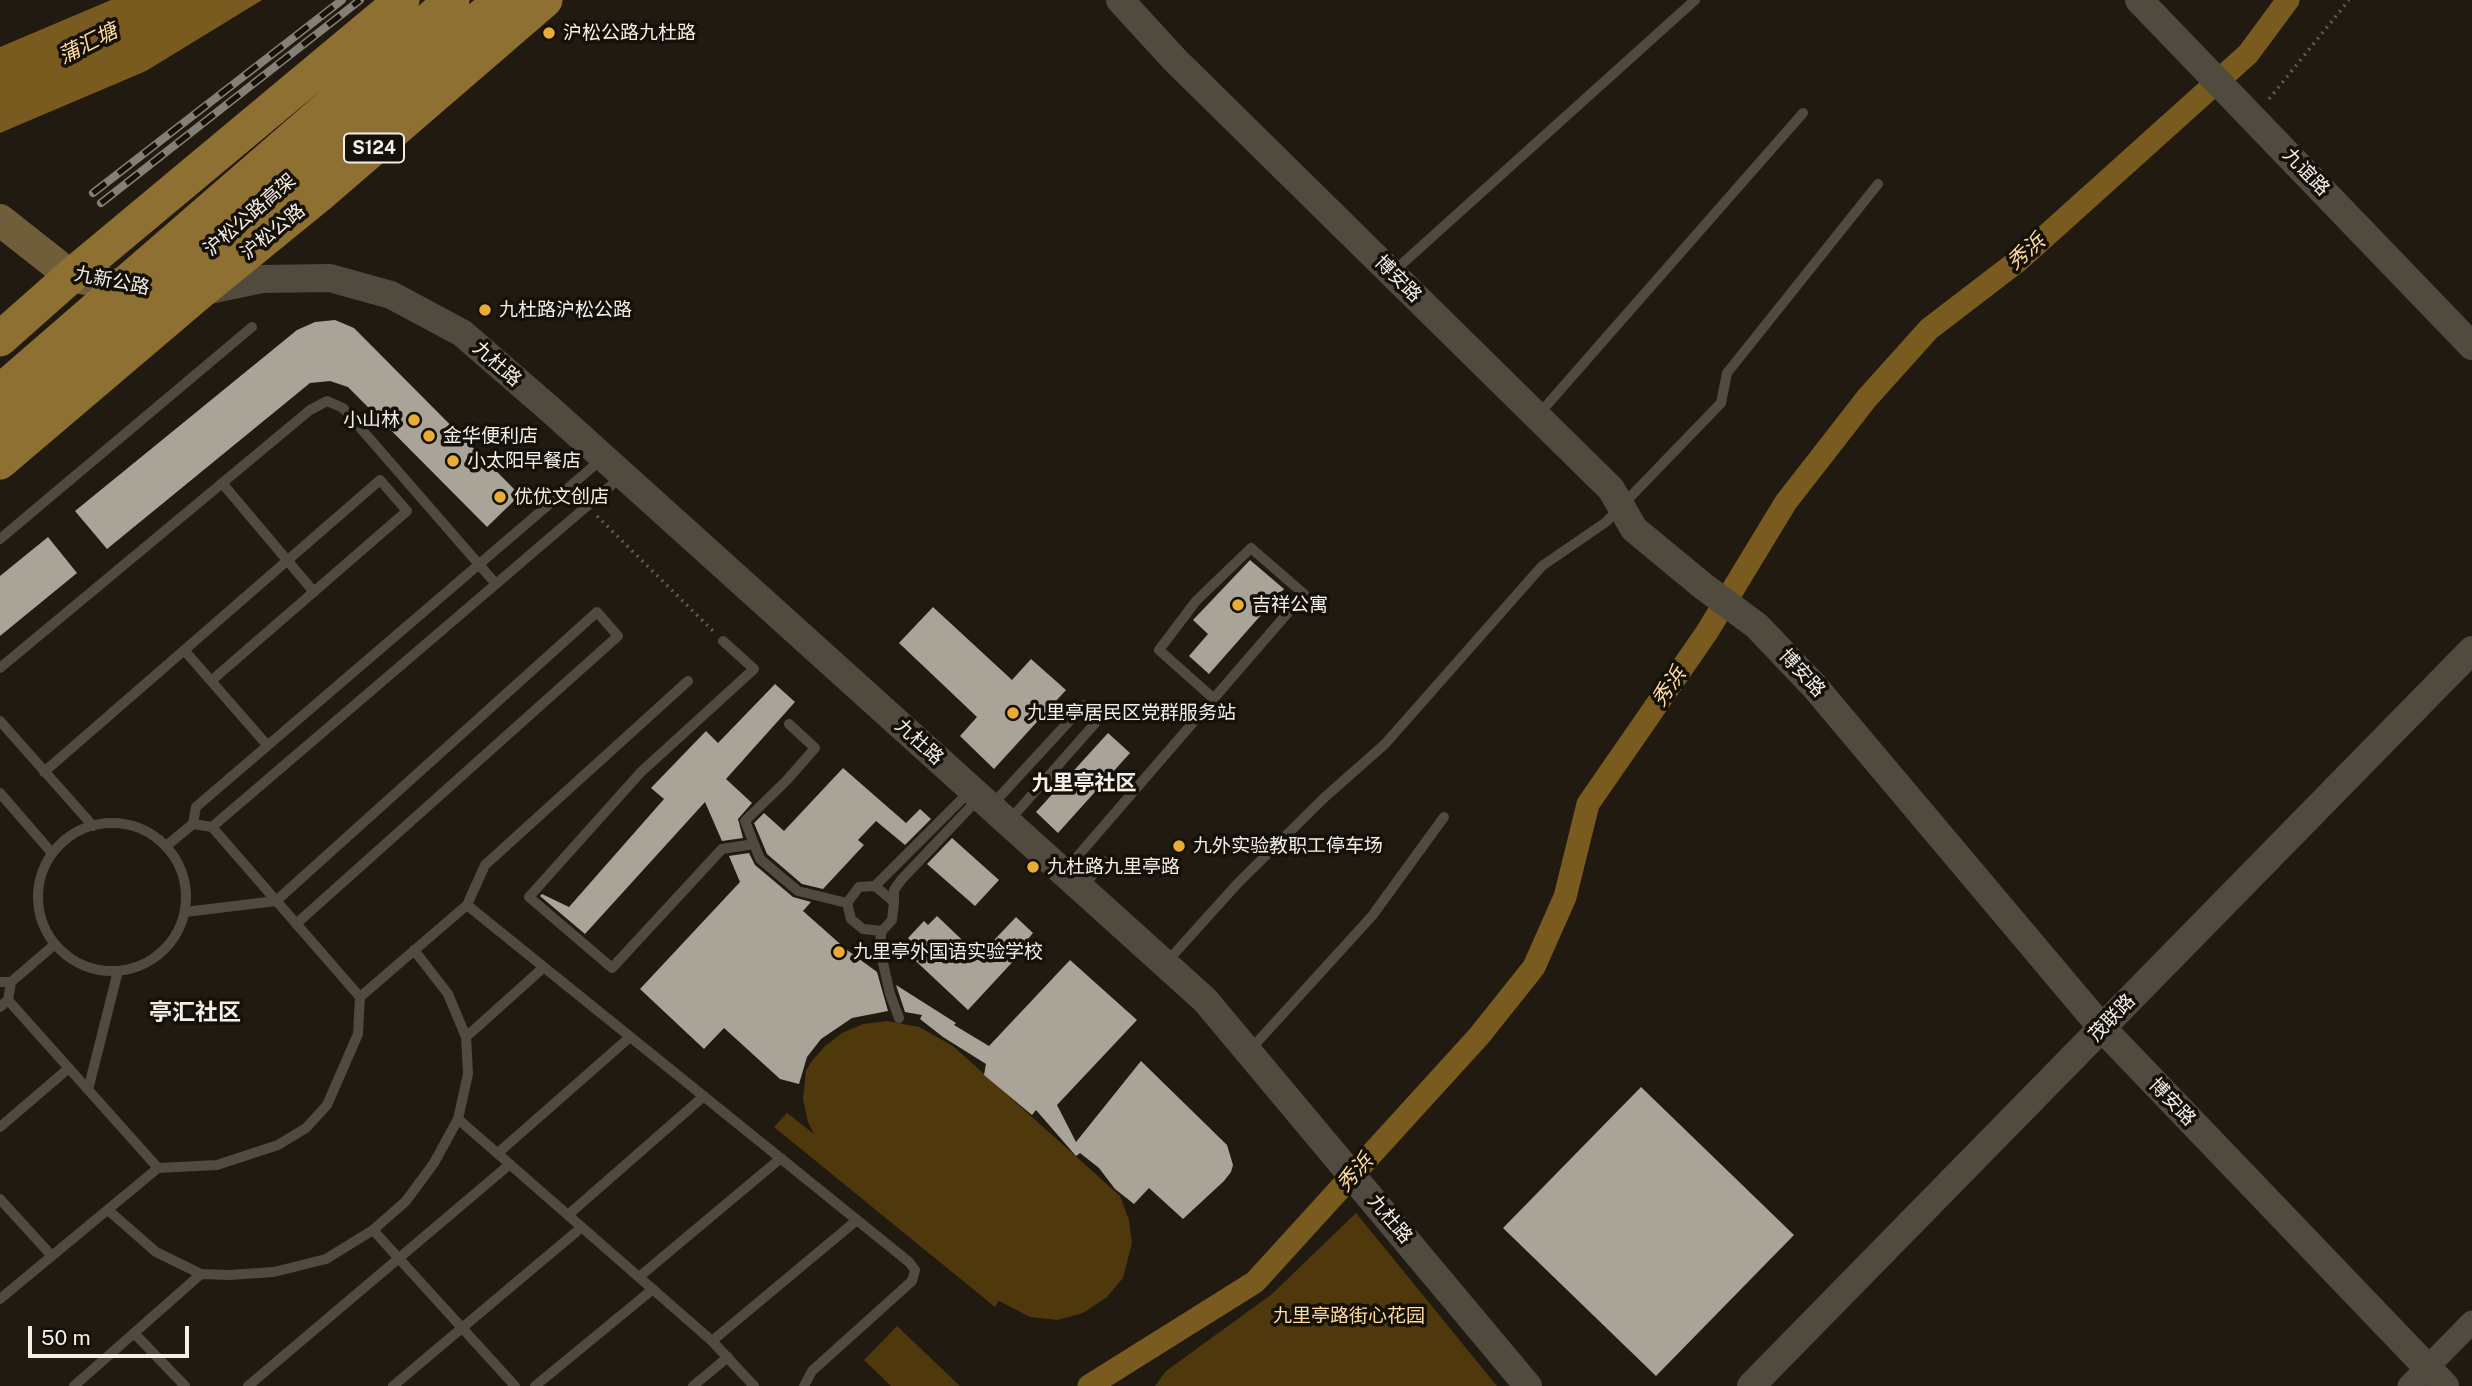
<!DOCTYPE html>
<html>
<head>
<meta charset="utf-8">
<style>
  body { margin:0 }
  #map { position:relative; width:2472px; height:1386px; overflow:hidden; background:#201a11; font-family:"Public Sans",sans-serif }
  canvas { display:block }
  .scale { position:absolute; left:28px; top:1326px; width:161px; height:32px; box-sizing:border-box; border:4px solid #f2eee8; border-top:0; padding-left:9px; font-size:21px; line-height:24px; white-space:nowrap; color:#f2eee8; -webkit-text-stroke:5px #161108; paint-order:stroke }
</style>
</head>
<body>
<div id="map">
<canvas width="2472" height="1386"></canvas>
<div class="scale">50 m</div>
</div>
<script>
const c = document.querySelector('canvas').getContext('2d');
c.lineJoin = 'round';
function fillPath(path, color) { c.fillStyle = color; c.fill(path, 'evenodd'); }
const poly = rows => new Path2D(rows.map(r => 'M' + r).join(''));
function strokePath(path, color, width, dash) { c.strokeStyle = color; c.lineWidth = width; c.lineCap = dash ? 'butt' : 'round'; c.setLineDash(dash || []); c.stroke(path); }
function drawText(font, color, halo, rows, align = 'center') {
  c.font = font + ' "Public Sans","Noto Sans SC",sans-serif'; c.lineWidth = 7; c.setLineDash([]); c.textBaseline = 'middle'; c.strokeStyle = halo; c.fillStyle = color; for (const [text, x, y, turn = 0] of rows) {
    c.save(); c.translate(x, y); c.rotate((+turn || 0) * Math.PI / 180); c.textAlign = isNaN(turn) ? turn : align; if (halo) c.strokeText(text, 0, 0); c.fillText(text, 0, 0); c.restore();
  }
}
const green = poly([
  [887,1021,919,1027,953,1046,1120,1196,1129,1220,1132,1243,1123,1278,1107,1297,1083,1313,1058,1320,1030,1317,999,1301,995,1307,774,1127,787,1113,814,1134,808,1122,803,1099,806,1071,811,1062,825,1046,842,1033,863,1024],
  [1356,1213,1497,1386,1155,1386,1166,1371,1272,1294],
  [897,1326,960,1386,891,1386,864,1360]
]);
const water = poly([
  [111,0,262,0,146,71,0,133,0,47]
]);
const canal = poly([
  [1089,1386,1255,1282,1479,1036,1534,967,1565,897,1588,804,1707,632,1786,502,1867,398,1929,329,2019,260,2248,54,2288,0]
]);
const building = poly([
  [335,320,354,328,520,495,487,527,348,387,330,381,310,383,107,549,75,511,297,330,315,322],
  [48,537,77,573,0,636,0,576],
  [1250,560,1284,589,1209,674,1189,656,1208,634,1193,620],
  [933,607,1012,680,1031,659,1066,690,994,769,960,736,977,717,899,643],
  [775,684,795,702,726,779,752,803,738,819,743,838,722,841,705,802,585,934,540,896,542,894,569,907,664,799,651,788,706,731,718,743],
  [1108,733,1130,753,1058,833,1036,812],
  [843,768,906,823,920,809,931,819,905,845,876,821,858,840,864,845,823,889,802,884,767,854,754,823,764,813,784,831],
  [952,838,999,880,975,906,927,864],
  [749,853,755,865,793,897,811,902,803,911,847,950,877,972,888,1011,852,1018,821,1039,807,1057,799,1084,780,1079,724,1028,704,1049,640,989,740,882,729,856],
  [937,916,979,956,1016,917,1033,933,1028,939,1031,942,968,1010,904,950,912,942,908,938,924,921,928,925],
  [1070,960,1137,1020,1057,1105,1076,1142,1141,1061,1227,1145,1233,1165,1231,1172,1224,1181,1183,1219,1149,1188,1134,1204,1115,1189,1099,1168,1080,1153,1076,1156,1036,1110,1032,1115,984,1075,986,1064,943,1037,920,1019,922,1015,905,1012,896,985,956,1023,954,1025,989,1046],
  [1641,1087,1794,1235,1656,1376,1503,1228]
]);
const path = poly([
  [2269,99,2349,0],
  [597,516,713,631]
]);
const service = poly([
  [1393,272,1695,0],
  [1539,414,1803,113],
  [222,483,314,592],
  [0,539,252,327],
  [723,641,754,669,641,772,529,897,612,968,722,849,754,844],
  [184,650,267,745],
  [0,668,310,410,327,401,343,408,496,584],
  [0,721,93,826],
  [789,724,815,748,787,780,745,821,760,859,798,891,847,903],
  [44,772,380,480,407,511,211,681],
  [0,793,52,853],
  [991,806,1084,705],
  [1008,822,1098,720],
  '38 897a74 74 0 1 1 148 0a74 74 0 1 1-148 0Z',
  [193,824,212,827,621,477],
  [166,846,193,824,196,807,603,458],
  [1064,872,1304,594,1251,548,1196,601,1159,650,1213,698],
  [875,886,970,791],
  [1082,889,1103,861],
  [894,902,894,890,902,879,979,798],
  [467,905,909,1262,915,1270,912,1281,812,1371,804,1386],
  [185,912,276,901,597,612,618,636,296,924],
  [882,931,863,929,851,919,847,903,859,887,875,886,894,902,892,920,882,931,879,945,890,994,899,1018],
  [1165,964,1238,883,1325,797,1385,744,1542,566,1606,522,1721,403,1727,373,1878,184],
  [0,982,11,982,54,945],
  [360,997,467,905,485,865,688,681],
  [8,1000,158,1168,217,1165,278,1145,306,1128,327,1105,358,1034,360,997,212,827],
  [0,1007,8,1000,11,982],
  [466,1037,544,967],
  [1249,1051,1372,916,1444,817],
  [88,1090,118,971],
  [458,1119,712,1341,754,1386],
  [0,1127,69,1068],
  [498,1153,630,1037],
  [0,1199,52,1256],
  [108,1210,156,1252,201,1274,229,1275,274,1272,326,1259,373,1230,406,1201,434,1163,458,1119,468,1074,466,1037,448,994,414,950],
  [568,1215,704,1096],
  [373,1230,515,1386],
  [639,1277,781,1158],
  [0,1299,158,1168],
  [134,1333,185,1386],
  [712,1341,857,1220],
  [74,1386,201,1274],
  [248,1386,510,1164],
  [393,1386,582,1227],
  [535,1386,653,1289],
  [693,1386,728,1357]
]);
const minor = poly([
  [2409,1386,2472,1322]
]);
const tertiary = poly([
  [1120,0,1175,60,1611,489,1634,529,1703,586,1757,626,1814,686,2102,1028,2445,1386],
  [2139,0,2472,346],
  [200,292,262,279,330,278,391,295,462,333,552,411,1205,1000,1528,1386],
  [1751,1386,2472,650]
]);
const secondary = poly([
  [0,220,71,276,142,290]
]);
const primary = poly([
  [0,339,71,276,402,0],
  [0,392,452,0],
  [0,430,501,0],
  [0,462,200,292,319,195,545,0]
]);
const rail = poly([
  [93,193,342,0],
  [101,203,360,0]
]);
const markers = [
  [549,33,7,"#e8ac37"],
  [485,310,7,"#e8ac37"],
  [414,420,7,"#e8ac37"],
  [429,436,7,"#e8ac37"],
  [453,461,7,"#e8ac37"],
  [500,497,7,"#e8ac37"],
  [1238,605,7,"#e8ac37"],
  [1013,713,7,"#e8ac37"],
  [1179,846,7,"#e8ac37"],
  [1033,867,7,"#e8ac37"],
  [839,952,7,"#e8ac37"]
];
const shields = [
  [374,148,60]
];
const shieldNames = [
  ["S124",374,148]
];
const poiNames = [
  ["沪松公路九杜路",563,33],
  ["九杜路沪松公路",499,310],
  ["小山林",400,420,"right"],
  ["金华便利店",443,436],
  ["小太阳早餐店",467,461],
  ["优优文创店",514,497],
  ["吉祥公寓",1252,605],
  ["九里亭居民区党群服务站",1027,713],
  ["九外实验教职工停车场",1193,846],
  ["九杜路九里亭路",1047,867],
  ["九里亭外国语实验学校",853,952]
];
const streetNames = [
  ["九谊路",2306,172,46],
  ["沪松公路高架",250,215,-41],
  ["沪松公路",273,232,-39],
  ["博安路",1398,279,45],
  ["九新公路",112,281,11],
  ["九杜路",497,364,41],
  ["博安路",1802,673,47],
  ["九杜路",919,742,42],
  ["茂联路",2112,1018,-46],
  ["博安路",2172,1102,46],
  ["九杜路",1390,1219,50]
];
const parkNames = [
  ["九里亭路街心花园",1349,1316]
];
const waterNames = [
  ["蒲汇塘",88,44,-27],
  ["秀浜",2026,252,-41],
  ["秀浜",1669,687,-55],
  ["秀浜",1355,1173,-48]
];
const neighbourhoodNames = [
  ["九里亭社区",1084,784]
];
const quarterNames = [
  ["亭汇社区",195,1013]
];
fillPath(green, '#4f380b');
fillPath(water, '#795a1f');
strokePath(canal, '#795a1f', 23);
fillPath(building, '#aaa397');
strokePath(path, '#615c54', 3.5, [2, 5]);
strokePath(service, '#504a3f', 10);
strokePath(minor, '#504a3f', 23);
strokePath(tertiary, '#504a3f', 28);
strokePath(secondary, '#705d39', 32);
strokePath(primary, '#8f7033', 35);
strokePath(rail, '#847f77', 8);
strokePath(rail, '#161108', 5, [16]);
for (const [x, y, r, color] of markers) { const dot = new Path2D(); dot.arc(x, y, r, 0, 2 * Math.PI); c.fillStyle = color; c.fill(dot); strokePath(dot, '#161108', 2.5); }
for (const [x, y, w] of shields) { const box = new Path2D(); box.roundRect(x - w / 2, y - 14.5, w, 29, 5); c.fillStyle = '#161108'; c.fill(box); strokePath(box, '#f2eee8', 2); }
drawText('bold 18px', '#f2eee8', null, shieldNames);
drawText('19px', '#f2eee8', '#161108', poiNames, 'left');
drawText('19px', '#f2eee8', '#161108', streetNames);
drawText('19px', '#ffdca4', '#161108', parkNames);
drawText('italic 21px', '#ffdca4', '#161108', waterNames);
drawText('bold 21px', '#f2eee8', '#161108', neighbourhoodNames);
drawText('bold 23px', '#f2eee8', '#161108', quarterNames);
</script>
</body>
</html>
